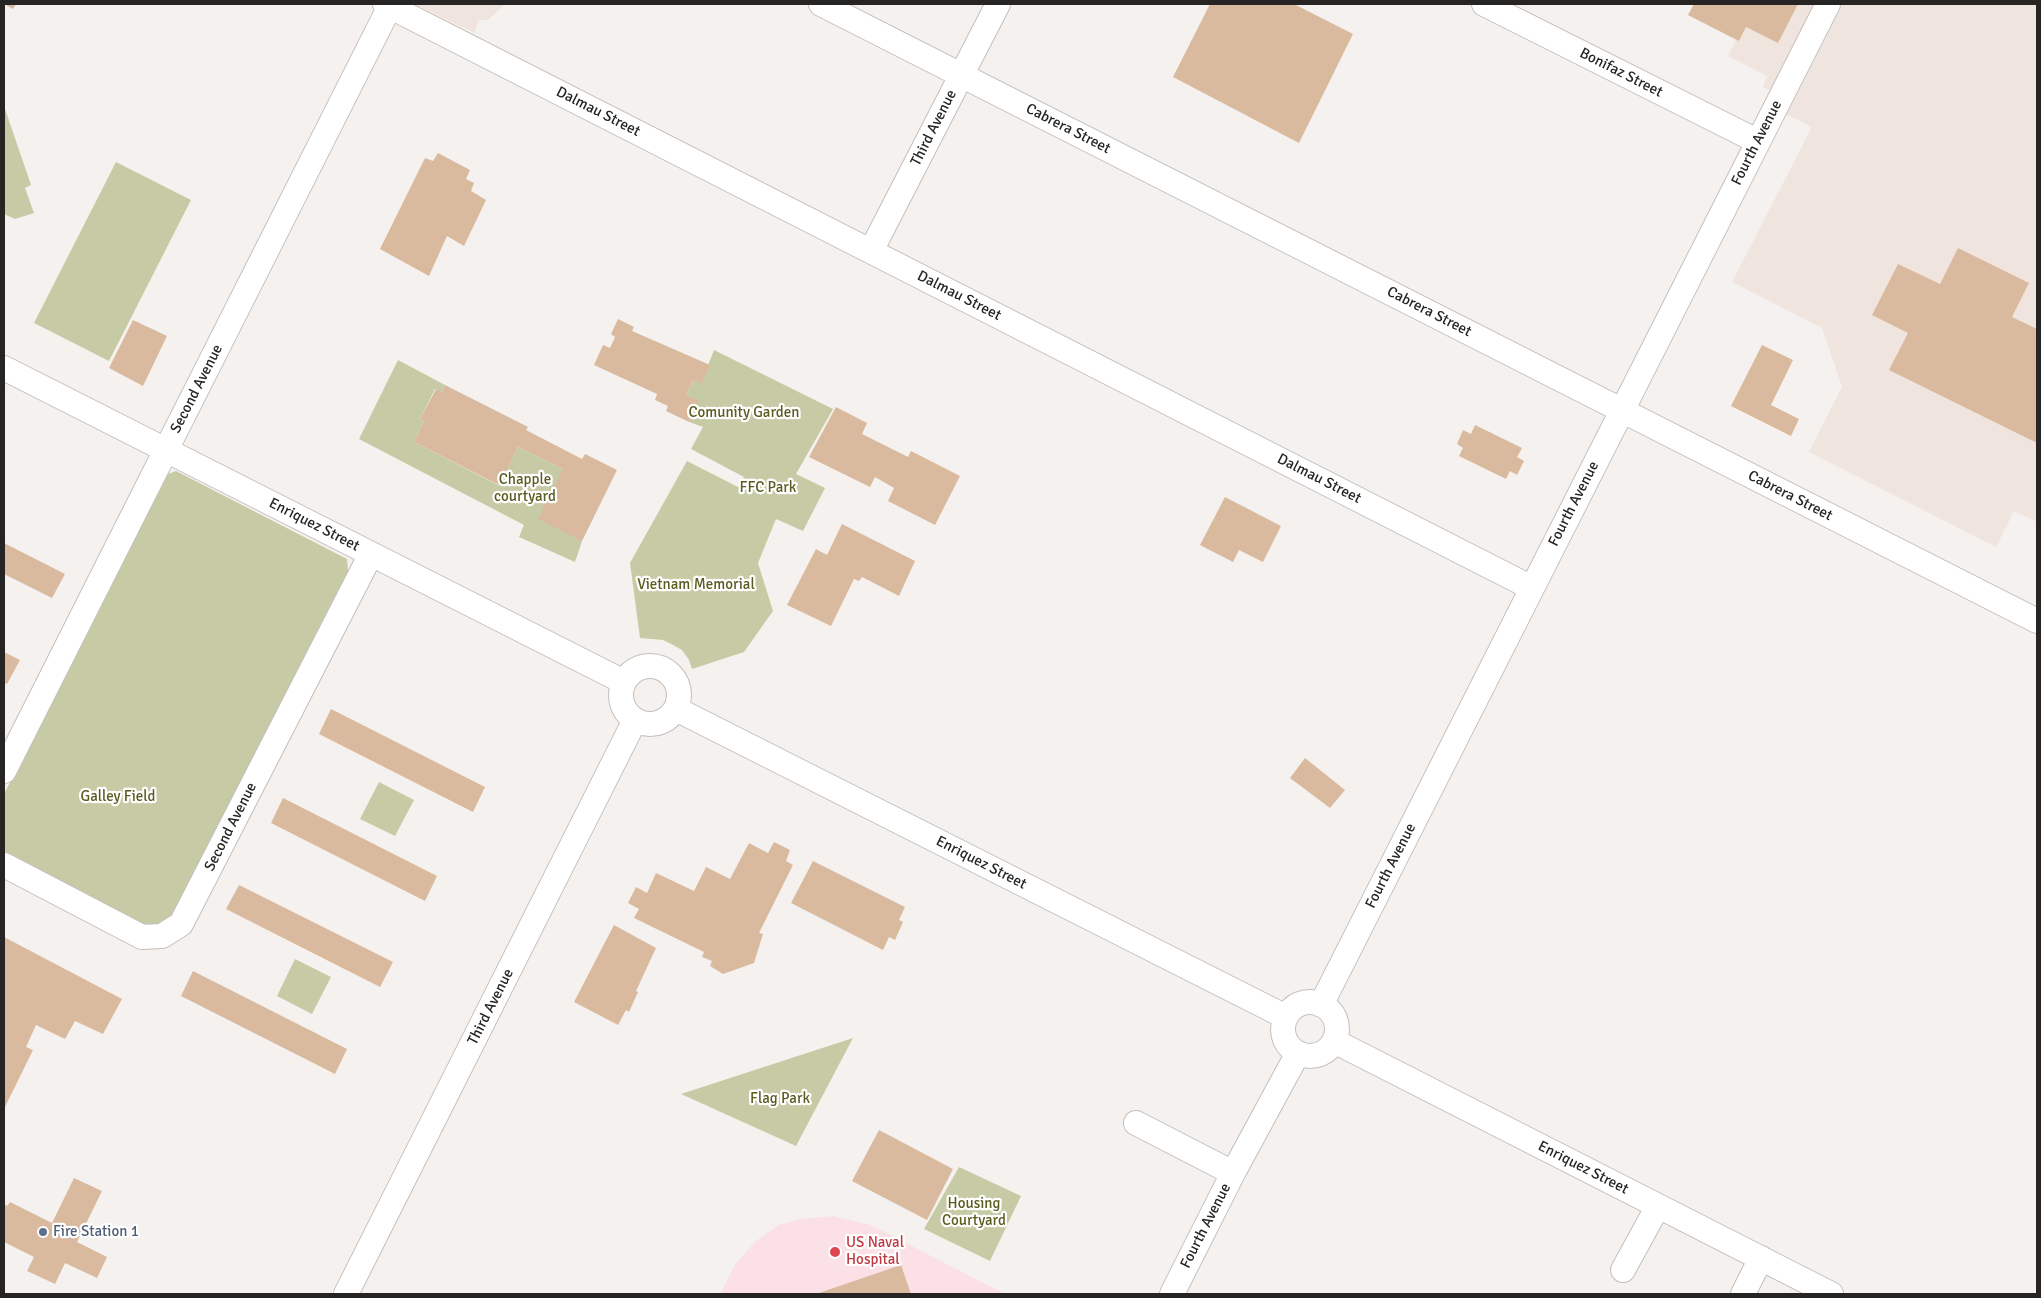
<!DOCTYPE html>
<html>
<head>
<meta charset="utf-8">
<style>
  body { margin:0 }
  #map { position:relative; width:2041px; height:1298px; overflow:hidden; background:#f5f1ee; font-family:Signika,sans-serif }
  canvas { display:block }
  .frame { position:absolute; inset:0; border:5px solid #272524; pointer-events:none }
</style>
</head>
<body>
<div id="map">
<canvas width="2041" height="1298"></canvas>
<div class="frame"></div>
</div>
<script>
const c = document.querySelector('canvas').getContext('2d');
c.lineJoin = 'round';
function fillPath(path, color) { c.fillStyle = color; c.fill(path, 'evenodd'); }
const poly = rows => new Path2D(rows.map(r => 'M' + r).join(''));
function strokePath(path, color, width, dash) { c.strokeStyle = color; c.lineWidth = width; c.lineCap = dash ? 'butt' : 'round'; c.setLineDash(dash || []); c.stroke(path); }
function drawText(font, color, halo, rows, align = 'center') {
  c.font = font + ' Signika,sans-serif'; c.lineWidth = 4.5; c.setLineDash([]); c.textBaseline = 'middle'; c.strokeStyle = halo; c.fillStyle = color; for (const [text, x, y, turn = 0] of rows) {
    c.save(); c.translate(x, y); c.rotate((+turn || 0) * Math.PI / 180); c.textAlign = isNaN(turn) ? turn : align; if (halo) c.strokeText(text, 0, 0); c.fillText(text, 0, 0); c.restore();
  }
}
const built = poly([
  [415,4,505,4,488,20,479,20,474,33],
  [1694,4,2037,4,2037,522,2014,511,1996,547,1809,452,1842,387,1822,328,1732,282,1812,127,1786,114,1781,96,1763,87,1767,76,1728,56,1736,40,1688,15]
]);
const medical = poly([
  [833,1216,871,1225,1005,1294,720,1294,736,1263,756,1241,780,1224,802,1219]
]);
const green = poly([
  [4,106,31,185,25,188,34,213,15,219,4,214],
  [116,162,191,200,109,361,34,323],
  [714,350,833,409,796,474,825,488,803,531,776,519,758,563,773,611,744,652,692,669,689,660,682,650,673,645,663,640,640,638,630,563,687,461,738,487,744,477,691,449,703,427,689,422,698,401,686,395,693,380,701,383],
  [398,360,445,385,442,392,435,389,420,419,424,421,414,442,498,485,518,447,563,469,582,541,575,562,519,537,524,525,359,439],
  [176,471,347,559,348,571,174,913,165,924,144,927,4,857,4,794,168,474],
  [379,782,414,800,395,836,360,819],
  [295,959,331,977,312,1014,277,996],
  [853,1038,796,1146,681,1094],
  [959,1167,1021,1196,990,1261,924,1229]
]);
const building = poly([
  [4,4,16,4,13,9],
  [1210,4,1294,4,1353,34,1299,143,1173,77],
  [1694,4,1798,4,1778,43,1746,27,1739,41,1688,15],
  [438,153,470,170,466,179,474,183,471,191,486,200,464,246,447,236,429,276,380,249,425,158,433,161],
  [1958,248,2029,283,2012,317,2037,329,2037,443,1889,370,1908,333,1872,315,1898,264,1940,284],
  [618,319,634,327,632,331,710,365,701,384,693,380,686,395,699,401,689,422,666,411,668,406,655,400,657,394,594,365,603,345,610,348,615,337,611,334],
  [133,320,167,336,143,386,109,368],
  [1762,345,1793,360,1771,405,1799,419,1791,436,1731,406],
  [445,385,528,427,526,430,582,459,585,454,617,470,582,541,538,519,563,469,518,447,499,485,414,442,424,421,420,419,436,389,442,392],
  [836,407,867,423,862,434,908,457,911,451,960,476,935,525,888,501,894,488,875,477,870,487,809,457],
  [1475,425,1522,448,1517,457,1524,461,1517,475,1510,471,1506,479,1459,456,1463,448,1457,444,1463,430,1471,434],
  [1225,497,1281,526,1263,562,1239,550,1233,562,1200,545],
  [842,524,915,561,899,596,862,577,859,581,854,579,831,626,787,605,816,549,827,555],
  [4,543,65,574,52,598,4,574],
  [4,652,20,660,7,684,4,683],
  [331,709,485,787,473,812,319,734],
  [1305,758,1345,790,1330,808,1290,778],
  [283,798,437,876,425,901,271,823],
  [774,842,790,850,786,861,793,865,759,933,763,934,754,963,723,974,710,966,712,961,702,957,704,952,634,918,639,909,628,903,636,887,647,893,656,873,694,891,706,867,730,879,749,843,768,853],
  [813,861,905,907,899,920,903,922,895,940,889,937,883,950,791,903],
  [239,885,393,962,380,987,226,909],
  [614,925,656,948,636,991,638,992,629,1012,626,1010,618,1025,574,1002],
  [4,937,122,999,103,1034,75,1021,65,1039,36,1025,26,1047,33,1050,5,1107],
  [193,971,347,1049,335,1074,181,996],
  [879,1130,953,1169,927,1220,852,1181],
  [74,1178,102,1191,77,1242,107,1257,97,1278,65,1263,55,1284,27,1271,34,1257,4,1242,4,1204,7,1206,10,1202,52,1223],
  [901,1265,911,1294,816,1294]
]);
const minor = poly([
  [385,4,1532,588],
  [821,4,2037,621],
  [1484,4,1757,141],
  [871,251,998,4],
  [4,368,624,682],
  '621 695a29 29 0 1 1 58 0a29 29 0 1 1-58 0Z',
  [676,709,1286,1017],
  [4,771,390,6],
  [4,865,142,937,162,936,181,924,371,554],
  '1283 1029a27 27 0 1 1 54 0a27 27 0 1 1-54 0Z',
  [1321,1005,1828,4],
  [1334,1041,1831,1294],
  [1136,1123,1233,1173],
  [1623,1270,1658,1206],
  [346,1294,635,720],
  [1172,1294,1233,1173,1298,1053],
  [1743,1294,1761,1258]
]);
const markers = [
  [43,1232,5,"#5c6f8a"],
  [835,1252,6,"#e0444e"]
];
const streetNames = [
  ["Bonifaz Street",1621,73,27],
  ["Dalmau Street",598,112,27],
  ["Third Avenue",934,128,-63],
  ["Cabrera Street",1068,129,27],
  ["Fourth Avenue",1757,143,-63],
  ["Dalmau Street",959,296,27],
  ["Cabrera Street",1429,312,27],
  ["Second Avenue",197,389,-63],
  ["Dalmau Street",1319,479,27],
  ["Cabrera Street",1790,496,27],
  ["Fourth Avenue",1574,504,-63],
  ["Enriquez Street",314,525,27],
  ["Second Avenue",231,827,-63],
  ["Enriquez Street",981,863,27],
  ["Fourth Avenue",1391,866,-63],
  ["Third Avenue",491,1007,-63],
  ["Enriquez Street",1583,1168,27],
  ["Fourth Avenue",1206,1226,-63]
];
const parkNames = [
  ["Comunity Garden",744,413],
  ["Chapple",525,480],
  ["courtyard",525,497],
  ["FFC Park",768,488],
  ["Vietnam Memorial",696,585],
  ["Galley Field",118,797],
  ["Flag Park",780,1099],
  ["Housing",974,1204],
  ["Courtyard",974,1221]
];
const serviceNames = [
  ["Fire Station 1",53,1232]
];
const healthNames = [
  ["US Naval",846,1243],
  ["Hospital",846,1260]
];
fillPath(built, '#f0e5de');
fillPath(medical, '#fbe0e5');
fillPath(green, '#c7cba5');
fillPath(building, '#daba9e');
strokePath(minor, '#c3bfbc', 26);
strokePath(minor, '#fff', 24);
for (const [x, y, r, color] of markers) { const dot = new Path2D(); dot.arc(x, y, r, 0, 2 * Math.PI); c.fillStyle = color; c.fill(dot); strokePath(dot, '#fff', 2); }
drawText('15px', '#272524', '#fff', streetNames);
drawText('15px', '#595c1f', '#fff', parkNames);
drawText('15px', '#4e5e75', '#fff', serviceNames, 'left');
drawText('15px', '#be3a42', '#fff', healthNames, 'left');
</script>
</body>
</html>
